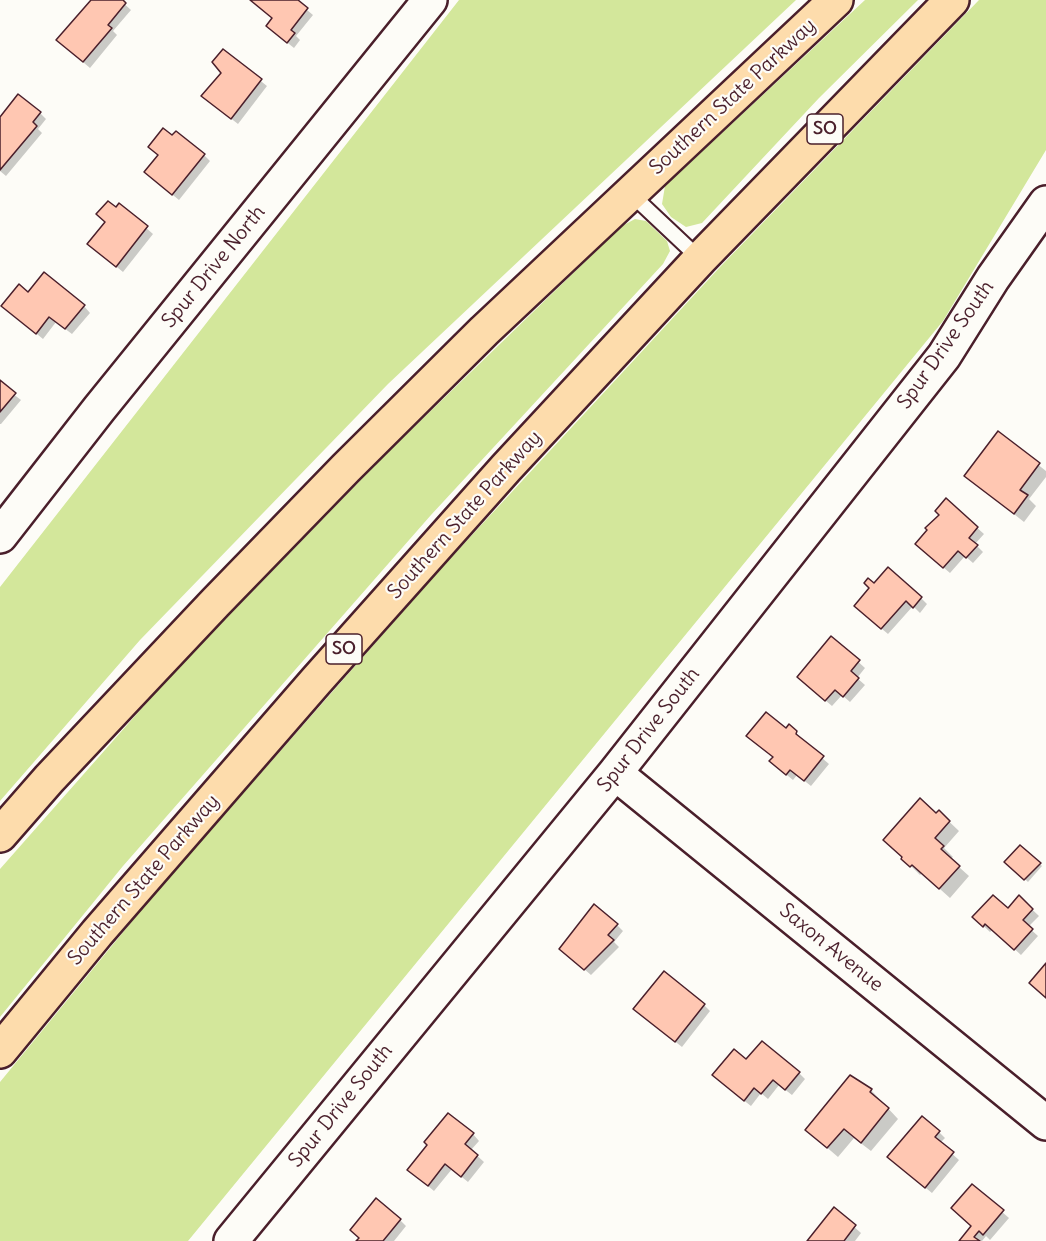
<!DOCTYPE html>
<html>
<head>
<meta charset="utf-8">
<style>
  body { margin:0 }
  canvas { display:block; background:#fdfcf7 }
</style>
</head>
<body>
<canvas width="1046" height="1241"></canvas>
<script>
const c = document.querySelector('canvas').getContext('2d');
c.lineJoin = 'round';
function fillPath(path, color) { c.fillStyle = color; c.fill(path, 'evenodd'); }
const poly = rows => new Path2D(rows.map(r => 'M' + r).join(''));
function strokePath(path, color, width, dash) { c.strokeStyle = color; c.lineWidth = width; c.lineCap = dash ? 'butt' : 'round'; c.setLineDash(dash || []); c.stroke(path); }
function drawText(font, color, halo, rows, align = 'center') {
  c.font = font + ' Delius,sans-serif'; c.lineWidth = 4.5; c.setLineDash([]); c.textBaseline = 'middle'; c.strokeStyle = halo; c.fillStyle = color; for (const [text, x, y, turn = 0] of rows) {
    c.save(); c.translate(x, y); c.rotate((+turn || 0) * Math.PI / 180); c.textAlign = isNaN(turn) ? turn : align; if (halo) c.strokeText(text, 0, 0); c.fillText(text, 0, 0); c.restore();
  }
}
const green = poly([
  [459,0,796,0,388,384,140,640,0,801,0,587],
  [865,0,918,0,819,98,702,223,686,227,671,217,662,204,665,186],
  [979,0,1046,0,1046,150,943,321,188,1241,0,1241,0,1082,152,897,435,575,721,266],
  [635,219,646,221,667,241,670,251,663,264,431,515,123,866,0,1017,0,869,172,674,381,459,622,226]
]);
const shadow = poly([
  [92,0,120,0,131,10,113,31,117,35,90,68,64,46],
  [252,0,295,0,313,15,296,36,300,40,294,48,274,32,274,19],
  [223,51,267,86,238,124,210,102,223,73],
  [40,113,46,119,38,129,42,133,6,176,0,171,0,120],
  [204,155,210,161,179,200,152,178],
  [120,205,153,234,123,272,96,250,107,222],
  [28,294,84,306,90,313,72,334,56,322,43,339,10,312],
  [0,384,21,400,1,424,0,424],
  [998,433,1046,471,1046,477,1029,499,1036,506,1024,522,966,476],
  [946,500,984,534,975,544,983,552,973,563,965,556,950,573,923,550,929,530,927,528,941,515],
  [874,585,921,598,927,604,920,613,913,606,888,634,862,612],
  [832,638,865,668,857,678,865,685,850,702,842,695,832,706,805,683],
  [786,730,796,732,801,740,829,764,811,786,797,775,793,780,777,767,774,757],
  [939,812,959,831,944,848,953,857,950,859,969,876,950,898,922,873,920,875,885,840],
  [1021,847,1042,866,1028,882,1007,862],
  [1019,897,1039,916,1028,927,1038,936,1021,955,993,929,990,932,974,917,1008,910],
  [617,925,623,931,614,942,619,947,591,975,568,955],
  [704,1005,710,1011,682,1047,642,1015],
  [747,1062,799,1073,805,1079,792,1095,779,1085,768,1099,761,1093,751,1106,720,1082],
  [871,1090,898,1119,871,1151,854,1138,838,1157,817,1139],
  [939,1132,945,1138,940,1143,959,1160,932,1193,895,1163],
  [473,1134,479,1141,471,1150,484,1162,468,1182,452,1169,434,1191,416,1176,429,1145],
  [972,1186,1009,1218,990,1240,986,1236,982,1241,961,1241,973,1226],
  [834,1209,861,1233,855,1241,809,1241],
  [400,1220,406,1226,394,1241,358,1241]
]);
const building = poly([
  [91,0,123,0,126,3,108,25,112,28,83,62,56,40,91,0],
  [250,0,298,0,308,8,291,30,295,33,287,43,266,26,272,18,250,0],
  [223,49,262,79,231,119,201,96,221,73,212,62,223,49],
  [18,94,41,112,33,122,37,126,0,170,0,117,18,94],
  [163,128,172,135,176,131,205,154,172,195,144,172,158,155,148,147,163,128],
  [108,201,116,207,119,203,148,226,116,267,87,244,105,222,96,214,108,201],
  [44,272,85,305,65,329,49,317,36,334,1,306,19,284,28,292,44,272],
  [0,380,16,393,0,412,0,380],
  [998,431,1040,463,1020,490,1028,495,1014,514,964,476,998,431],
  [946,498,978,527,969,538,978,545,966,558,958,551,943,568,915,544,927,530,925,528,939,515,935,511,946,498],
  [888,567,922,597,913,608,906,601,881,629,854,606,869,588,864,583,868,578,874,583,888,567],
  [831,636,860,660,851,671,859,678,843,697,835,690,825,701,797,677,831,636],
  [766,712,786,728,789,724,797,731,796,734,824,756,804,781,790,770,786,775,769,761,773,757,746,736,766,712],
  [920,798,936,813,939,810,950,821,935,838,944,846,941,849,960,866,939,889,912,865,910,867,901,859,902,857,883,840,920,798],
  [1020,845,1041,863,1024,880,1004,862,1020,845],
  [993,895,1008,908,1019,895,1033,909,1023,920,1033,929,1014,950,985,924,983,927,972,917,993,895],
  [594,904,618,924,608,935,614,940,584,970,559,949,594,904],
  [1046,963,1046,998,1029,983,1046,963],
  [664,971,705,1004,675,1042,633,1009,664,971],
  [762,1041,800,1072,785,1090,773,1080,761,1094,754,1088,744,1101,712,1075,734,1049,746,1059,762,1041],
  [850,1075,872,1089,870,1092,889,1108,861,1143,844,1129,827,1148,805,1130,850,1075],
  [448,1113,474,1133,465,1144,478,1155,461,1177,445,1164,428,1186,407,1170,427,1145,424,1142,448,1113],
  [922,1116,940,1131,935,1137,954,1152,925,1188,887,1157,922,1116],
  [972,1184,1004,1210,983,1235,979,1231,974,1237,980,1241,959,1241,971,1226,951,1208,972,1184],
  [376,1198,401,1219,383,1241,356,1241,359,1238,350,1230,376,1198],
  [834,1207,856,1225,844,1241,807,1241,834,1207]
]);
const service = poly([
  [631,194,700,259]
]);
const tertiary = poly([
  [0,536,99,409,430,0],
  [615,773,1046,1123],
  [231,1241,615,773,944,356,993,278,1046,203]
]);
const motorway = poly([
  [0,835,49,779,215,603,346,468,484,331,836,0],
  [0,1051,97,933,316,681,506,468,700,259,952,0]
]);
const shields = [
  [825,129,36],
  [344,649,36]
];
const shieldNames = [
  ["SO",825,129],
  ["SO",344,649]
];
const streetNames = [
  ["Southern State Parkway",733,97,-43],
  ["Spur Drive North",214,267,-51],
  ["Spur Drive South",946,345,-55],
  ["Southern State Parkway",465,515,-48],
  ["Spur Drive South",649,730,-52],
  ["Southern State Parkway",144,880,-49],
  ["Saxon Avenue",831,948,39],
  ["Spur Drive South",341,1106,-51]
];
fillPath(green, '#d3e79b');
fillPath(shadow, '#0003');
fillPath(building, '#ffc7b2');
strokePath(building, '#4a1f2b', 1.5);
strokePath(service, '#4a1f2b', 18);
strokePath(tertiary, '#4a1f2b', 38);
strokePath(motorway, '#4a1f2b', 38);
strokePath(service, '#fdfcf7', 14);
strokePath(tertiary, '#fdfcf7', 33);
strokePath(motorway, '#fddcac', 33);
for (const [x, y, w] of shields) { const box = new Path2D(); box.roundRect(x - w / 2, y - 15, w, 30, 4.5); c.fillStyle = '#fdfcf7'; c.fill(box); strokePath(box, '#4a1f2b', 1.5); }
drawText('bold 18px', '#4a1f2b', null, shieldNames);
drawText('20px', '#4a1f2b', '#fdfcf7', streetNames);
</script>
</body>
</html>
